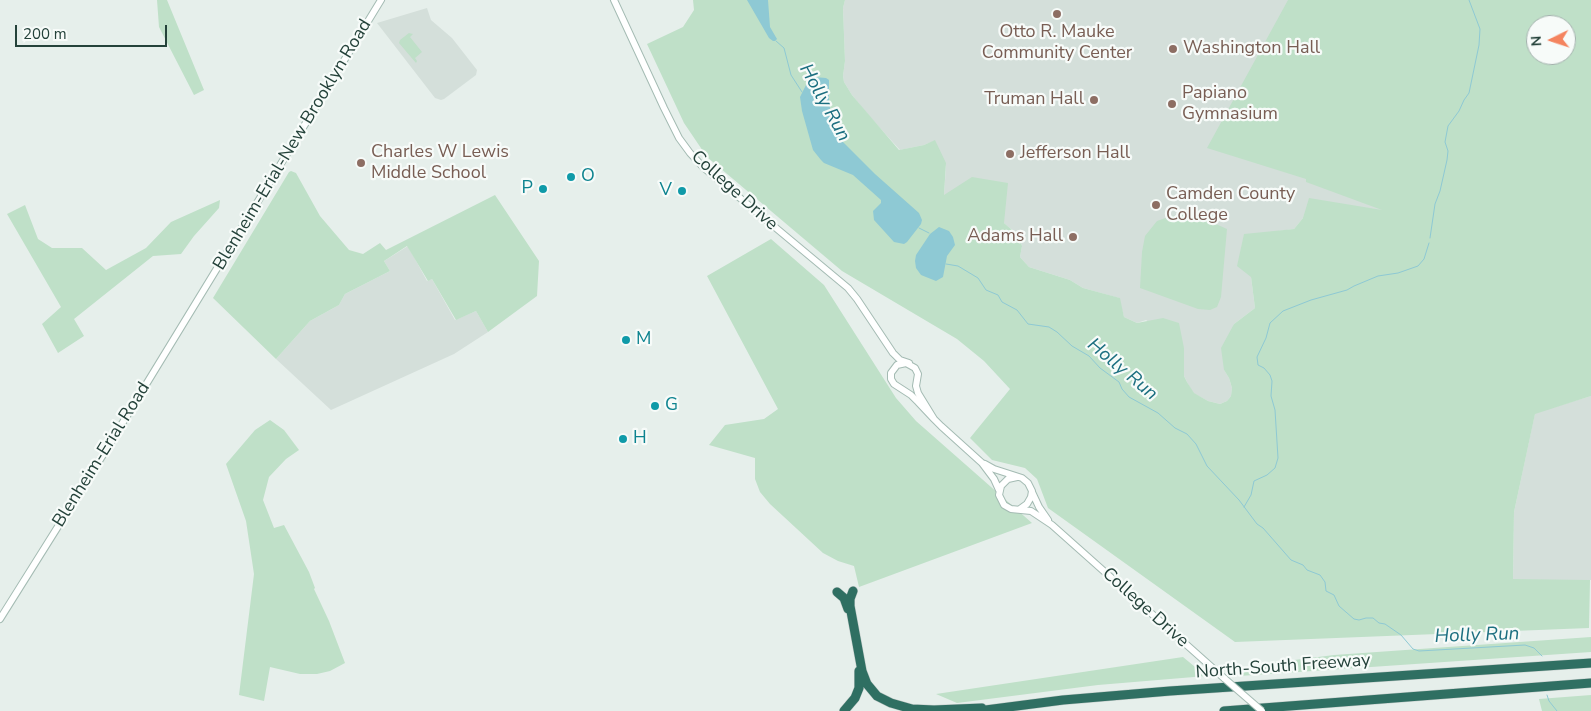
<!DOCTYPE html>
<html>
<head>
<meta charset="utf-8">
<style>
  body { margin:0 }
  #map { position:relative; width:1591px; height:711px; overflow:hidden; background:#e6efeb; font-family:"Nunito Sans",sans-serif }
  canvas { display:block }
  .north { position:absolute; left:1526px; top:15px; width:50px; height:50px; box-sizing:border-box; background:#f7fbf9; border:1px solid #a3b1ad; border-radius:50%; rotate:266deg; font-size:14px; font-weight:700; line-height:20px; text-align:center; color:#24423a }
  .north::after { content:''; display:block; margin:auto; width:18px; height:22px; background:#f4845f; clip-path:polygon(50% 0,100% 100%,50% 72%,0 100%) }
  .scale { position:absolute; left:15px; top:25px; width:152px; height:22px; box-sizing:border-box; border:2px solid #24423a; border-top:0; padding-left:6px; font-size:15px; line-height:18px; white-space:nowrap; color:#24423a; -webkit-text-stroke:4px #f7fbf9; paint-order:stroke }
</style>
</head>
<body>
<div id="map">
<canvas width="1591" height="711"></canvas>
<div class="north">N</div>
<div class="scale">200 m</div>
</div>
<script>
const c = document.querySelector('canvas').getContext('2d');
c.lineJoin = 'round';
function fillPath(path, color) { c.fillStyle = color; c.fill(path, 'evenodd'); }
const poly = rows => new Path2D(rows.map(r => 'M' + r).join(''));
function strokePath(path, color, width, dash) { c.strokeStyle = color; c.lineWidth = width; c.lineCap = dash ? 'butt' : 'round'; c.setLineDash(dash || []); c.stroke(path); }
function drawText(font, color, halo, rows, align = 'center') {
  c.font = font + ' "Nunito Sans",sans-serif'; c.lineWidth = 4.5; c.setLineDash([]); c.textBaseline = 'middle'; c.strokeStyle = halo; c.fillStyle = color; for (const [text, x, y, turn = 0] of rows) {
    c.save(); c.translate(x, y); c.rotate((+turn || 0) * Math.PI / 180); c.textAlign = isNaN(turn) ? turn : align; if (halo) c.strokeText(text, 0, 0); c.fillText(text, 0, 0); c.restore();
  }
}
const built = poly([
  [845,0,1344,0,1385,211,1303,218,1294,229,1279,231,1251,277,1255,308,1234,324,1224,370,1229,378,1232,388,1231,396,1227,401,1220,404,1208,401,1193,393,1187,382,1184,376,1184,348,1146,320,1137,323,1124,317,1119,298,1083,288,1070,280,1029,267,1020,257,1022,246,1018,235,1004,223,944,195,946,166,934,141,924,145,900,150,869,116,852,95,844,82,843,76,845,61,843,8],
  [427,8,431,20,452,38,477,70,476,75,444,99,441,100,435,98,377,23],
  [408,246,427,281,432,279,455,320,476,311,488,332,454,354,331,410,276,359,310,321,339,305,345,294,390,271,384,261],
  [1591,396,1591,580,1513,580,1514,512,1535,413]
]);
const green = poly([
  [157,0,167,0,204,90,194,95,159,27],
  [693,0,845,0,843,8,845,61,843,76,844,82,852,95,899,150,924,145,935,140,946,163,944,195,972,177,1008,183,1004,223,1018,235,1022,246,1020,257,1029,267,1070,280,1083,288,1120,298,1124,317,1137,323,1163,318,1179,323,1184,348,1184,376,1187,382,1194,393,1208,401,1220,404,1227,401,1231,396,1232,388,1229,378,1224,370,1221,348,1234,324,1255,308,1251,277,1237,266,1244,234,1294,229,1303,218,1309,198,1382,210,1306,182,1306,179,1207,148,1288,0,1591,0,1591,396,1535,414,1514,512,1513,579,1590,580,1589,628,1235,642,1048,508,1037,479,1025,468,992,460,970,438,1010,389,984,361,957,339,842,271,707,157,684,123,647,44,683,27,694,10],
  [1536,25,1566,25,1566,55,1536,55],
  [409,33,413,34,410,37,422,52,415,58,417,61,416,63,399,43,400,40],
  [291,171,296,173,320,216,349,250,363,254,380,243,386,250,495,195,539,261,537,296,488,332,476,311,456,320,432,279,428,281,407,246,384,261,390,271,345,294,339,305,310,321,276,359,213,298,289,172],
  [220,200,219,208,194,236,181,254,153,256,74,319,84,336,58,353,42,324,61,307,7,214,25,205,38,239,52,248,82,248,106,270,146,248,171,222],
  [1184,215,1207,220,1227,229,1221,297,1217,307,1210,310,1198,309,1140,288,1142,252,1145,236,1157,221,1171,216],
  [771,239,824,285,896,398,916,421,1032,523,859,587,854,566,838,561,823,553,770,504,760,492,755,479,755,458,709,445,725,425,764,419,778,409,707,276],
  [270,420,284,430,299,450,286,459,269,477,263,500,274,528,284,525,309,572,315,588,314,589,329,621,345,663,330,671,317,674,300,674,270,667,264,701,239,695,254,574,246,521,226,464,255,430],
  [1591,637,1591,652,1239,676,1255,665,1334,655],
  [1183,657,1206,676,1098,685,957,703,936,694],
  [1591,695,1591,711,1542,711,1539,699]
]);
const water = poly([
  [747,0,768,0,770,27,777,39,775,41,773,41,769,38],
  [814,77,826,78,829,80,829,102,831,114,842,141,875,174,919,213,922,220,921,224,907,242,904,244,894,242,874,220,873,211,881,203,881,200,853,175,824,163,821,160,813,150,802,111,800,97,807,83],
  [939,227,949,231,953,237,955,245,947,256,943,277,936,281,921,275,916,268,915,261,916,255,930,234]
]);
const stream = poly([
  [776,41,784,48,791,75,802,92],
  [919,228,929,233],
  [1430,238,1435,204,1440,191,1447,160,1448,151,1445,142,1448,126,1459,111,1464,100,1469,93,1479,45,1480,29,1469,0],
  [946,264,958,266,978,278,986,290,998,295,1002,302,1017,310,1028,324,1049,327,1057,332,1072,346,1089,356,1100,368,1119,382,1122,389,1129,397,1158,413,1175,428,1187,434,1196,444,1207,466,1239,500,1257,524,1263,528,1291,560,1303,565,1307,570,1320,575,1325,582,1326,591,1334,595,1339,606,1354,619,1359,620,1366,618,1373,618,1379,623,1385,624,1401,635,1413,649,1419,651,1525,645,1534,648,1542,656],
  [1244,507,1251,495,1254,481,1267,475,1275,468,1278,458,1275,410,1271,396,1272,381,1270,375,1264,368,1258,365,1257,357,1266,338,1270,323,1283,311,1311,300,1347,290,1354,286,1378,276,1398,273,1418,266,1424,259,1429,243],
  [1547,695,1549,701,1557,711]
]);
const secondary = poly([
  [614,0,664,108,679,138,690,153,704,168,848,288,857,299,893,353,900,360,909,363],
  [934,419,918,393,916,386,918,374,915,368,906,363,897,365,891,373,891,379,894,384,911,395,918,402,934,419,941,426,982,463,994,479,999,490],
  [985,464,994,469,1022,478,1028,483,1032,491,1031,497,1027,504,1020,509],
  [1017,477,1008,479,1001,486,999,495,1004,505,1011,509,1031,511,1052,525,1225,679],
  [1032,492,1039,507,1048,520],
  [0,619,106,450,381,0]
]);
const highway = poly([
  [853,591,850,599,850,606,862,671,867,684,877,696,891,703,912,709,934,710,982,708],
  [837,592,844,598,848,609],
  [844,711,855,698,859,688,859,671],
  [978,711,1063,700,1170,691,1591,663],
  [1224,711,1591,683]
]);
const secondaryBridge = poly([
  [1225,679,1262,711]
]);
const markers = [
  [1057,14,5,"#8d6e63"],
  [1173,49,5,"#8d6e63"],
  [1094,100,5,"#8d6e63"],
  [1172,104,5,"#8d6e63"],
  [1010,154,5,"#8d6e63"],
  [361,163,5,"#8d6e63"],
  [571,177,5,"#0f9aa8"],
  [543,189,5,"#0f9aa8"],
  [682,191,5,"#0f9aa8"],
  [1156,205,5,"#8d6e63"],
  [1073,237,5,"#8d6e63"],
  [626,340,5,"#0f9aa8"],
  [655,406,5,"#0f9aa8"],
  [623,439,5,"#0f9aa8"]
];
const educationNames = [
  ["Otto R. Mauke",1057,33,"center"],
  ["Community Center",1057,54,"center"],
  ["Washington Hall",1183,49],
  ["Papiano",1182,94],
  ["Gymnasium",1182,115],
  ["Truman Hall",1084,100,"right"],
  ["Charles W Lewis",371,153],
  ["Middle School",371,174],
  ["Jefferson Hall",1020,154],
  ["Camden County",1166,195],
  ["College",1166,216],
  ["Adams Hall",1063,237,"right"]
];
const streetNames = [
  ["Blenheim-Erial-New Brooklyn Road",293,145,-59],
  ["College Drive",734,191,42],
  ["Blenheim-Erial Road",102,455,-58],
  ["College Drive",1145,608,42],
  ["North-South Freeway",1283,667,-4]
];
const cultureNames = [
  ["O",581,177],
  ["P",533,189,"right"],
  ["V",672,191,"right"],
  ["M",636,340],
  ["G",665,406],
  ["H",633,439]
];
const waterNames = [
  ["Holly Run",824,103,61],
  ["Holly Run",1122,370,40],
  ["Holly Run",1477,636,-2]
];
fillPath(built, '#d4dfda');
fillPath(green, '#bfe0c8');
fillPath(water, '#8ec9d4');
strokePath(stream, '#8ec9d4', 1);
strokePath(secondary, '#a4bbb3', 8);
strokePath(highway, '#c2cac8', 10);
strokePath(secondary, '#fff', 6);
strokePath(highway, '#2f6f62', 9);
strokePath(secondaryBridge, '#a4bbb3', 8, []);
strokePath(secondaryBridge, '#fff', 6);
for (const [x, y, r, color] of markers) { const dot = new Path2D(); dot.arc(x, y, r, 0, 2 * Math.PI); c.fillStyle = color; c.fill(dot); strokePath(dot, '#f7fbf9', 2); }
drawText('18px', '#785e54', '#f7fbf9', educationNames, 'left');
drawText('18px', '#24423a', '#f7fbf9', streetNames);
drawText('18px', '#0d838f', '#f7fbf9', cultureNames, 'left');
drawText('italic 19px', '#1c6f80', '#f7fbf9', waterNames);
</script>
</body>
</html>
